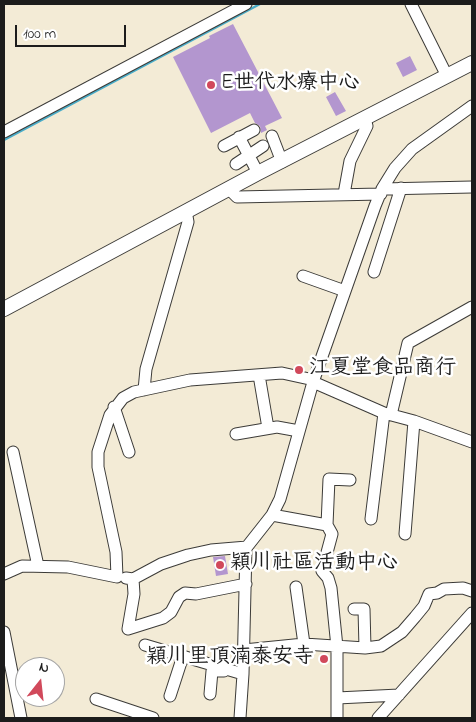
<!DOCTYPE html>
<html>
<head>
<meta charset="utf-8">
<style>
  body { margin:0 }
  #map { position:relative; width:476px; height:722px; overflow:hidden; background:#f3ebd6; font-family:"Indie Flower",sans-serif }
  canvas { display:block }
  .frame { position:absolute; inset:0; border:5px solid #1c1c1c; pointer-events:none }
  .north { position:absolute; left:15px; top:657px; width:50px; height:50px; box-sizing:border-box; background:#fff; border:1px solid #a4a4a4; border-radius:50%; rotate:16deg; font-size:14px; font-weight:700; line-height:20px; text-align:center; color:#1c1c1c }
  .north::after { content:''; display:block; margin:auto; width:18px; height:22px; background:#d1495b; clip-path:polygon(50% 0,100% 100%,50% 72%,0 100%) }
  .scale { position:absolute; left:15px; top:25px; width:111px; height:22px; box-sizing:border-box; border:2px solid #1c1c1c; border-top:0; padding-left:6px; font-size:15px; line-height:18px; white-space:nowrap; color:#1c1c1c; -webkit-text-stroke:4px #fff; paint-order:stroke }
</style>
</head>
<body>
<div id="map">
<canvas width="476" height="722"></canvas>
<div class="frame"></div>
<div class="north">N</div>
<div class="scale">100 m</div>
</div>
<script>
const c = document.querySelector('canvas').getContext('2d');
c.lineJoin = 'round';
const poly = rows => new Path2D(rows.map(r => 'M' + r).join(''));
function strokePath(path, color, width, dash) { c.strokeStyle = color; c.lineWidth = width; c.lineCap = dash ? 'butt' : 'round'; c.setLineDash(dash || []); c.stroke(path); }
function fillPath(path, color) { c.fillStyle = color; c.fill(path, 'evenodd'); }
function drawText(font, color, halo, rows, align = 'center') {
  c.font = font + ' "Indie Flower","LXGW WenKai TC",sans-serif'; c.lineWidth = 5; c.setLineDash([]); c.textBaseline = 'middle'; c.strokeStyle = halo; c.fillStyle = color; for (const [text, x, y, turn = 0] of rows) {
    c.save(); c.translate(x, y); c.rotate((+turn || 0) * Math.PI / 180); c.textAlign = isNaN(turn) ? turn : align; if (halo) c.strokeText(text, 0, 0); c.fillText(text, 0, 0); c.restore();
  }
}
const stream = poly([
  [4,140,260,4]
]);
const building = poly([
  [233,24,282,118,265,126,267,130,261,133,260,126,255,123,250,113,211,133,173,57,210,38,209,36],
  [410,56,417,70,403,77,396,63],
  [335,92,346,111,336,116,326,97],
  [225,556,228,574,216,576,213,557]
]);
const minor = poly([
  [411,4,447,76],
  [4,132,246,4],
  [272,136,282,162],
  [239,137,258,173],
  [224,146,254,130],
  [236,164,263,146],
  [229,189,237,197,381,194],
  [382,189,472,187],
  [344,194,350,161,367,126,365,119],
  [374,272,401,188],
  [303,276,345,291],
  [259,375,268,428],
  [313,382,384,413,414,421,472,442],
  [144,390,146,369,188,222,186,211],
  [114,407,129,452],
  [391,415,408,343,472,307],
  [236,434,277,427,299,431],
  [13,452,38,566],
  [272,515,327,525,332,534,322,571,328,578,331,588,337,647,337,718],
  [371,519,384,413],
  [327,525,329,479,350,480],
  [405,534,414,421],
  [4,574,22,566,68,567,117,577,116,552,98,467,98,452,110,415,123,398,134,392,190,380,282,373,314,380],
  [126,578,133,579,161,564,188,555,211,550,247,547],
  [133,579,134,594,128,629,163,618,171,612,179,597,185,593,196,594,246,584],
  [296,587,304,644],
  [354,609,364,609,365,648],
  [4,632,21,718],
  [145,645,243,674],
  [244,650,304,644,365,648,381,646,402,632,415,617,424,606,429,594,437,593,444,589,463,588,472,591],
  [210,694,212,671,224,671],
  [170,696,183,656],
  [337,698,399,695],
  [96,699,153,718],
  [240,718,243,674,246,548,272,515,280,499,313,382,375,206,382,189,395,168,412,149,472,106],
  [378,718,472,613]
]);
const major = poly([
  [4,309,258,173,472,63]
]);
const markers = [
  [211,85,5,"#d1495b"],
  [299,370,5,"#d1495b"],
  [220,565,5,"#d1495b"],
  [324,659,5,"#d1495b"]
];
const poiNames = [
  ["E世代水療中心",221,85],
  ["江夏堂食品商行",309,370],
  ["穎川社區活動中心",230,565],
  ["穎川里頂湳泰安寺",314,659,"right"]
];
strokePath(stream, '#49acc8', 2.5);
fillPath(building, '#b396cf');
strokePath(minor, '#3c3b38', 13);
strokePath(major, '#3c3b38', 16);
strokePath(minor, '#fff', 11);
strokePath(major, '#fff', 14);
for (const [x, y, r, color] of markers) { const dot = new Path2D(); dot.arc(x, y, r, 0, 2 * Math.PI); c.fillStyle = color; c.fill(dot); strokePath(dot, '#fff', 2); }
drawText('21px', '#1c1c1c', '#fff', poiNames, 'left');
</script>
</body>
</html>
